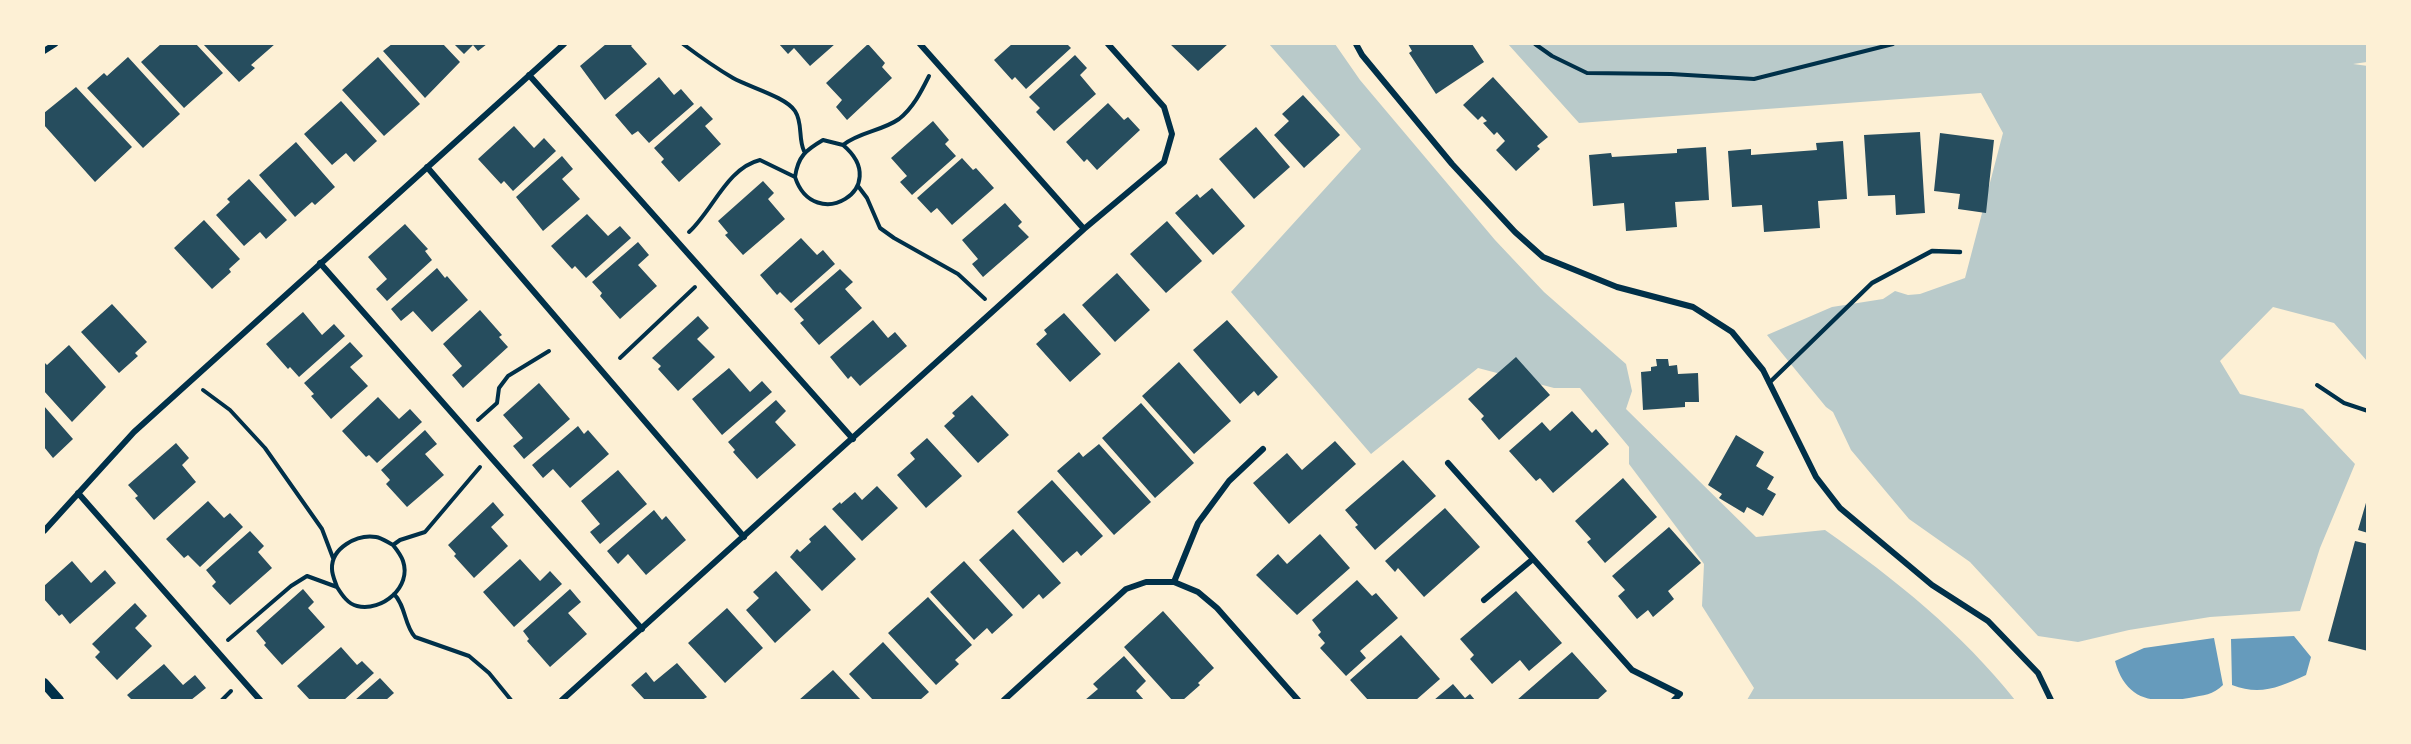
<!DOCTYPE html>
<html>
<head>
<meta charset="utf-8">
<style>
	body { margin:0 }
	#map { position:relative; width:2411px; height:744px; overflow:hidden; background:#fdf0d5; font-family:Figtree,sans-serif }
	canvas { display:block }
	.frame { position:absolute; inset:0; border:45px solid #fdf0d5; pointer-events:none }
</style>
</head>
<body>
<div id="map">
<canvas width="2411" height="744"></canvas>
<div class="frame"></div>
</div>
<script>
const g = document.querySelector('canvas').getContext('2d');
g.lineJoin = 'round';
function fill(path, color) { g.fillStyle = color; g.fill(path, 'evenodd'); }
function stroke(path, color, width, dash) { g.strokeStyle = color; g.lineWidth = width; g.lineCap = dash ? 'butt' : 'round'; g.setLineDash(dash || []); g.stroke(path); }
const green = new Path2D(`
	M1269,44H1335L1360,80L1495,240L1544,292L1626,364L1632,391L1626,409L1756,537L1825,530C1895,579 1962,633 2015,700H1747L1754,688L1702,606L1704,564L1629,464V447L1580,388H1554L1478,368L1371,454L1231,292L1361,149Z
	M1508,44H2367V62L2353,64L2368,66L2367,361L2334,323L2273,307L2220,361L2240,394L2303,409L2355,464L2320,548L2300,611L2210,617L2129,630L2078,642L2038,636L1970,562L1909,519L1851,450L1833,412L1826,407L1767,335L1832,307L1883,299L1895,291L1908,295L1920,294L1965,278L2003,133L1981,93L1579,123Z`);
const water = new Path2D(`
	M2294,636L2311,657L2306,675C2280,687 2260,696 2232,685L2231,639Z
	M2214,638L2223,685C2213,695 2204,695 2189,698C2153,704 2126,701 2115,661L2144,648Z`);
const building = new Path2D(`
	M161,44H196L223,73L184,108L141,62Z
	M203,44H275L251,65L255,68L239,82Z
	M392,44H443L460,62L425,98L383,51Z
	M454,44H487L478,51L473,45L464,54Z
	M606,44H633L631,46L647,64L605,100L580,66Z
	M779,44H835L810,66L794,48L788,54Z
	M868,44L885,63L882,67L892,78L847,120L836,107L842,100L826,83Z
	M1012,44H1067L1071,48L1026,89L1015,77L1012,80L994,60Z
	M1170,44H1228L1198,71Z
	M1408,44H1472L1484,62L1436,94L1409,53L1412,51Z
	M1075,55L1087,68L1080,75L1096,94L1054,131L1036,112L1040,108L1029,97Z
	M128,57L180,114L143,148L87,88L104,73L107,76Z
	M378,57L420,104L384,136L342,90Z
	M659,77L674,95L681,89L694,104L649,143L638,131L632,135L615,115Z
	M1493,77L1548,137L1537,146L1540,149L1516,171L1496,150L1505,141L1497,132L1494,135L1483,123L1487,121L1482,116L1478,120L1463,105Z
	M76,87L132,147L95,182L44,125V113Z
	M1303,95L1340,135L1304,168L1274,135L1289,121L1282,114Z
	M341,101L377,141L354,162L346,153L332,165L304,134Z
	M1108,103L1124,120L1128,117L1140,130L1097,170L1087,159L1084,162L1066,142Z
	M701,106L713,119L705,126L721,144L679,182L661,162L664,159L654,148Z
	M933,121L949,140L945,144L956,156L912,195L900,182L907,176L891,158Z
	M514,126L534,148L544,138L556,151L513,191L504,181L501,184L478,159Z
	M1256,127L1290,167L1254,199L1219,159Z
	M1920,132L1925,213L1896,215L1895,195L1868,196L1864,135Z
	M1940,133L1994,140L1986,213L1958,209L1960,194L1934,191Z
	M1843,141L1847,199L1818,201L1820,228L1764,232L1762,205L1732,207L1728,151L1751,149V155L1817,150L1816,143Z
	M296,142L335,187L315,205L312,202L295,217L259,175Z
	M1706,147L1709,200L1675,202L1677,227L1626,231L1624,203L1593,206L1589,155L1611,153L1612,157L1677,153V149Z
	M562,156L573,169L562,179L580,199L543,231L516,197Z
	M962,158L973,170L976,168L994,188L952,225L937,208L931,213L917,198Z
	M249,179L287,220L266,239L260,232L244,246L216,215L230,202L227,199Z
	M763,181L774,193L768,199L785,219L743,255L725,235L728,233L718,221Z
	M1212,188L1245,226L1213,255L1175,213L1197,194L1200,198Z
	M1005,203L1022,222L1018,226L1029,237L983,277L972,264L978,259L962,240Z
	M587,214L608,236L620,226L631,238L586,278L575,266L572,269L551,246Z
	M204,220L240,259L229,269L231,272L212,289L174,248Z
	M1167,221L1202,261L1166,293L1130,254Z
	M405,224L428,249L425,251L432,260L387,301L376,289L387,279L368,257Z
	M801,238L817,255L823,250L835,264L791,303L780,292L777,295L760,275Z
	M638,242L649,255L638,265L657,286L620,319L600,296L602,293L592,282Z
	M437,268L445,278L447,276L468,300L432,332L413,311L401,321L391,309Z
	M840,269L853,282L845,289L862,308L819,345L800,323L804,320L794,309Z
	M1117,273L1150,310L1115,342L1082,305Z
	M112,304L147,342L135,353L138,356L119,373L81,332Z
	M480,310L502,335L499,337L508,347L463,388L452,375L462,366L443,344Z
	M303,312L322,335L334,324L345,336L299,377L290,367L288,369L266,344Z
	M1064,313L1101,354L1070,382L1036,344L1047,334L1044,330Z
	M698,316L709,328L697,339L715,357L678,391L658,369L661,366L652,358Z
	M873,320L888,338L895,332L907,346L860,386L851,376L848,379L830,357Z
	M1227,320L1278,377L1258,396L1254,391L1240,404L1193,350Z
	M350,342L363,356L350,367L368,386L331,419L311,396L314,394L304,383Z
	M69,345L106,387L72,422L44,391V362L47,365Z
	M1516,357L1550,395L1499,440L1481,419L1484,416L1468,399Z
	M1656,359H1668L1669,366L1677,365L1678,374L1698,373L1699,402H1685V407L1643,410L1641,372L1651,371V367L1657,366Z
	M1179,362L1231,421L1194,454L1142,396Z
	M729,368L750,392L762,381L772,392L722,435L692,399Z
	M539,383L570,419L524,459L513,446L523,438L503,415Z
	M972,395L1009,435L978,463L944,426L955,416L952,413Z
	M378,397L399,419L410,409L422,422L377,463L369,455L366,457L342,431Z
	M776,400L786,411L775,422L796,445L757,479L733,452L735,450L728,442Z
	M1141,403L1194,463L1155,498L1102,438Z
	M44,406L73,439L53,458L44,447Z
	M1572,411L1592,433L1596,429L1609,444L1553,493L1540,478L1536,481L1509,451L1542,422L1550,431Z
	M578,426L584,434L588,430L609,454L570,488L553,469L543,478L532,465Z
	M425,430L437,444L425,454L444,475L407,507L386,484L390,480L381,470Z
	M1736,435L1764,452L1756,466L1774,477L1767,489L1776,494L1763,516L1747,507L1744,513L1719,498L1722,494L1708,485Z
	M927,438L962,476L926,508L897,475L915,459L910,453Z
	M1335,441L1356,464L1289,524L1253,483L1287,453L1302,470Z
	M176,443L189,458L182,465L196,482L154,520L135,498L138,496L128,485Z
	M1099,444L1151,502L1114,535L1057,471L1079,452L1083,457Z
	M1403,460L1436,496L1375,550L1355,527L1358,525L1345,510Z
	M618,470L647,504L600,544L590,532L600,524L581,501Z
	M1623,478L1657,517L1605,563L1587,542L1591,539L1575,521Z
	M1052,480L1103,536L1081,556L1077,551L1063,563L1017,512Z
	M877,486L898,508L862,541L832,509L840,502L841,504L855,492L862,500Z
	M2368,496V533L2358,530Z
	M208,501L224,518L230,513L243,527L200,567L188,555L184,558L166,539Z
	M493,502L504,515L491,527L508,546L474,578L454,556L456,554L448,545Z
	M1445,508L1480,547L1424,597L1398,568L1395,572L1385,561Z
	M654,510L662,520L666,516L686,540L646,575L628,554L618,564L607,551Z
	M825,525L856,559L822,591L790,557L797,549L800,552L811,542L809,539Z
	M1669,527L1701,563L1668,591L1674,599L1653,617L1648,610L1637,619L1618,596L1625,590L1612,576Z
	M1013,529L1061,583L1043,599L1039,594L1023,609L979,560Z
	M250,531L264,546L258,552L272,568L230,605L212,586L216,582L206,570Z
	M1320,534L1350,568L1297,615L1256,575L1278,554L1287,564Z
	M2355,541L2368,544V651L2328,641Z
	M520,559L540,581L550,571L562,584L514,627L483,592Z
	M72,561L91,583L105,570L116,583L70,624L62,614L59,616L44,599V586Z
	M964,561L1013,615L992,634L987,628L974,640L930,592Z
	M776,571L811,610L775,643L746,610L759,598L753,592Z
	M1357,580L1372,596L1376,593L1398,618L1360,651L1366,658L1346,676L1320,648L1325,643L1318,635L1321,632L1312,620Z
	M303,589L314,602L308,608L325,627L282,665L264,645L266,643L256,631Z
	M570,589L581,602L568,613L587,634L550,667L527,641L529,639L523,631Z
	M1516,591L1562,643L1529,671L1520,660L1492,684L1470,659L1474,655L1460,639Z
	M928,597L972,645L955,660L959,664L936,685L888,633Z
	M135,603L147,616L135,628L152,646L117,680L95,657L100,652L92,644Z
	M727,608L763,648L725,683L688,643Z
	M1163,611L1214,668L1198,683L1200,685L1183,700H1172L1124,647Z
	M1401,635L1440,679L1416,700H1368L1350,680Z
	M883,642L929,692L920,700H873L849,674Z
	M341,647L357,665L362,661L374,673L344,700H310L297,686Z
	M1572,652L1607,691L1597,700H1517Z
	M1124,656L1146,681L1136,691L1144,700H1085L1098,689L1093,684Z
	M677,663L707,697L702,700H645L631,685L646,672L654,682Z
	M164,664L183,685L195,675L206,688L191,700H132L127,695Z
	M833,670L861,700H799Z
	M380,678L394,693L386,700H355Z
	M1453,684L1465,698L1470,694L1475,700H1434Z`);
const path = new Path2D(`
	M683,44C699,56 716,68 733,78C749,87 786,97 795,111C803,123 798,138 804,151
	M1535,44L1552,56L1587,73L1671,74L1754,79L1893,44
	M795,177C814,235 894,188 843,145
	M858,186L867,198L880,228L894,238L958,274L985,299
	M689,232C713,210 727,168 760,160L795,177C798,156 806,150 823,140L843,145C859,132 882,131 899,119C913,108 921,92 929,76
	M620,358L695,287
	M2317,385L2344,403L2368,411
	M203,390L230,410L265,448L322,529L333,558
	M478,420L497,403L499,388L508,376L549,351
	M337,587C342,595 348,604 357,606C382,612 412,587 403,561C401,555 397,550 393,545
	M394,594C406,606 404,625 415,637L469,656L489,673L511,700
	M228,640L291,586L307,576L337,587C335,581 332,575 332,569C331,548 357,534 376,537C382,538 387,542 393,545L400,540L425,532L480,467
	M222,700L231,691`);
const service = new Path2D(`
	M1769,383L1872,283L1932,251L1960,252`);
const minor = new Path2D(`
	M920,44L1084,229
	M1356,44L1362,55L1452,164L1515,232L1543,257L1617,287L1693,307L1732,332L1763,370L1816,477L1840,508L1932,585L1988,621L2038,673L2051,700
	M44,51L55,44
	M529,75L853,439
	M427,167L744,537
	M320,263L642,629
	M1448,463L1632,670L1680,694L1674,700
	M78,493L260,700
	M44,531L134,432L564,44
	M1174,582L1198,523L1229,481L1263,449
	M1484,600L1533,559
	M562,700L1084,229L1164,162L1172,134L1164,107L1108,44
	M1004,700L1126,589L1146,582H1174L1198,592L1217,608L1298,700`);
const tertiary = new Path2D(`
	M44,683L59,700`);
fill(green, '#b9caca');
fill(water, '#669bbc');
fill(building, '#264d5e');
stroke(path, '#003049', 4);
stroke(service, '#003049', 4.5);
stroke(minor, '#003049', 6);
stroke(tertiary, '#003049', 10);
</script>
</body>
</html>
